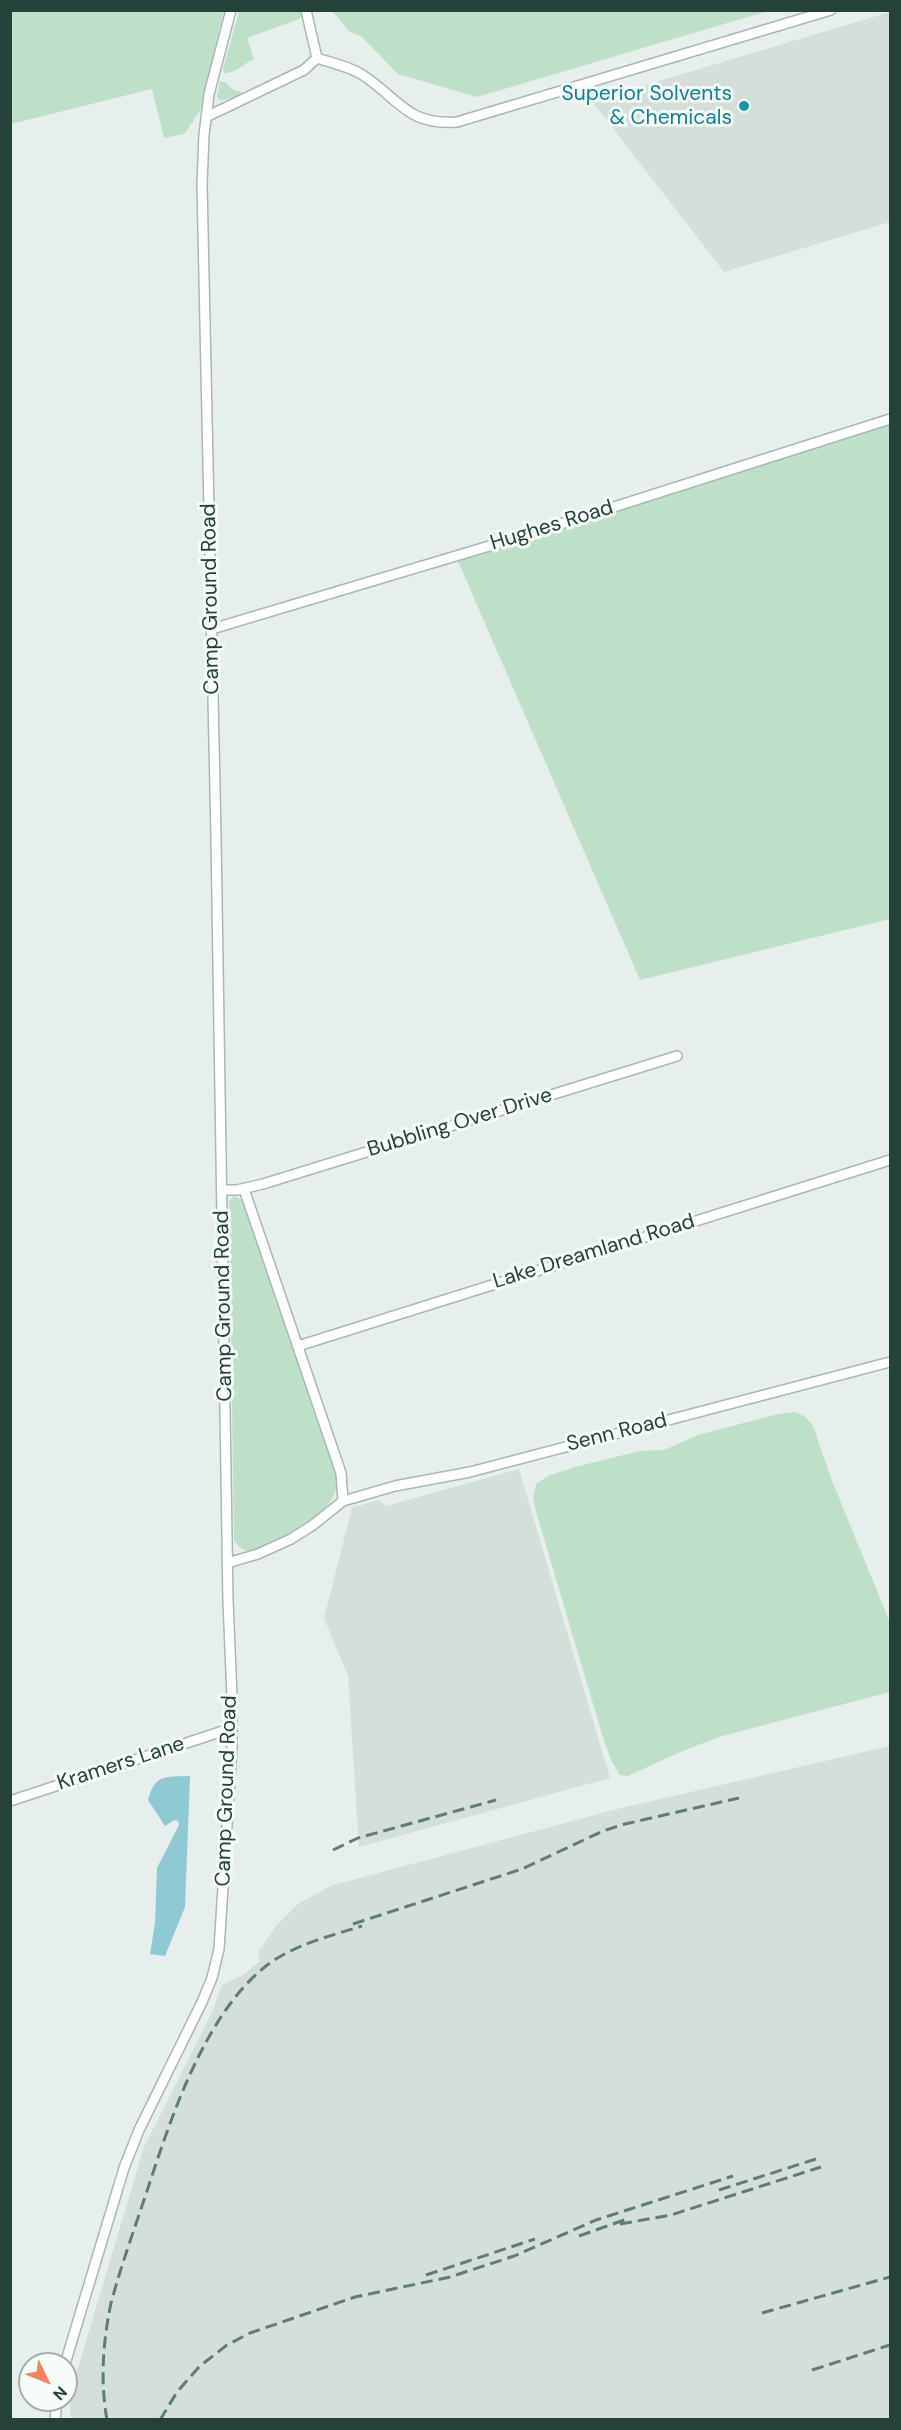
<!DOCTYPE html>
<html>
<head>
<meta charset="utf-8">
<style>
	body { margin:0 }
	#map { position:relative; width:901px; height:2430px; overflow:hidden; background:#e6efeb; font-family:"DM Sans",sans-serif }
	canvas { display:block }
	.frame { position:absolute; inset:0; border:12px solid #24423a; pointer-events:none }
	.north { position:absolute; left:18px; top:2352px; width:60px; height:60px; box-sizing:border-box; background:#f7fbf9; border:2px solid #a3b1ad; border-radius:50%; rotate:133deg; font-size:16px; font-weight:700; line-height:24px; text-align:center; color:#24423a }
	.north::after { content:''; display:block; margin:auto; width:21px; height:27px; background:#f4845f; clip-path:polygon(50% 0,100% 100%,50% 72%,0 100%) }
</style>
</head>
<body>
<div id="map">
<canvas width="901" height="2430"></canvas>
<div class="frame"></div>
<div class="north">N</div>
</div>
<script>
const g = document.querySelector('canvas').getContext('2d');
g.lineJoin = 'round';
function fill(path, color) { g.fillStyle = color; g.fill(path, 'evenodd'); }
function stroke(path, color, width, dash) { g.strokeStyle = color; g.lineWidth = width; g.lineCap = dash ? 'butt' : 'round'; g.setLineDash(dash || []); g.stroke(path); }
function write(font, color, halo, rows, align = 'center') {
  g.font = font + ' "DM Sans",sans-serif'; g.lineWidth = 6; g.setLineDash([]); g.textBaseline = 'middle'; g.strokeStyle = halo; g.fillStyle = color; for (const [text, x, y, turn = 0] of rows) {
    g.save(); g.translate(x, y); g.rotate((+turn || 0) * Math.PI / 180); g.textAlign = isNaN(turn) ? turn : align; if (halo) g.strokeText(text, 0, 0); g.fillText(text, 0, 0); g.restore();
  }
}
const built = new Path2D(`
	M890,12V222L724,272L592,101Z
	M519,1469L610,1778L359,1847L348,1676L324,1618L352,1508L378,1500L386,1506Z
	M890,1746V2419H71L69,2398L144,2147L212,2012L222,1985L243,1975L260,1961L258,1952L276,1926L298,1904L330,1886L617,1809Z`);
const green = new Path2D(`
	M10,11H224L200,111L184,134L164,138L152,89L11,124Z
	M239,11H303V15L299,19L247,38L254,59C244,63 236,74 224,73L223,69Z
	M332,11H768L477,97L398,74L361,36L350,32Z
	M220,81L227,83C231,90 235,91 241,91L242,95L220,101L217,97Z
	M890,422V919L640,980L457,559Z
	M234,1196L241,1199L248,1209L337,1474C337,1482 337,1490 333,1497C325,1515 268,1551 248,1551C241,1550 238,1545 234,1540L229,1201Z
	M795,1412L806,1417L813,1426L831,1478L890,1623V1692L722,1736L680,1752L628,1776L620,1775L612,1762L604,1741L537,1515L533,1500L536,1484L550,1475L579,1466L640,1451L664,1450L698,1435L778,1414Z`);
const water = new Path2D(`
	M190,1776L185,1907L165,1956L150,1954L155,1923L157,1868L179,1825L178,1821L174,1820L165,1826L148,1800C155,1773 167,1777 190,1776Z`);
const minor = new Path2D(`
	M317,58C332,63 348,66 361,74C398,97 406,126 457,122L831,10
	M206,117L304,70L317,58L306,10
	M212,629L526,535L890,419
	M244,1189L341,1473L343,1501
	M222,1190H237L263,1184L677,1056
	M298,1346L890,1160
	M227,1563L258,1554L291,1539L313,1525L343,1501L395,1486L470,1472L890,1362
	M10,1801L232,1728
	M65,2364L124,2168L139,2130L202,2002L212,1978L219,1949L232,1747V1697L228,1601L216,836L202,184L204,135L209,94L231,10
	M55,2420L57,2400`);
const rail = new Path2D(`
	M333,1850L358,1838L496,1800
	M353,1924L522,1869L603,1831L625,1824L739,1798
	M719,2190L816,2159
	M620,2224L671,2215L821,2167
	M579,2236L627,2219
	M426,2275L535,2239
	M762,2313L890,2277
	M812,2370L890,2345
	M107,2420C100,2380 103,2342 111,2303C121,2266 134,2230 146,2194C170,2121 203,2016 266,1966C293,1945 330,1936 362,1926
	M160,2420L177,2392L200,2366L227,2345L250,2333L355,2297L450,2277L514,2256L596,2220L733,2176`);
const markers = [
	[744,106,6,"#0f9aa8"]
];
const cultureNames = [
	["Superior Solvents",732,94],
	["& Chemicals",732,118]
];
const streetNames = [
	["Hughes Road",552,526,-17],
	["Camp Ground Road",211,599,-91],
	["Bubbling Over Drive",460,1123,-17],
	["Lake Dreamland Road",594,1252,-17],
	["Camp Ground Road",224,1306,-91],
	["Senn Road",617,1433,-14],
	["Kramers Lane",121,1764,-18],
	["Camp Ground Road",227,1791,-88]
];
fill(built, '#d4dfda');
fill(green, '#bfe0c8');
fill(water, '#8ec9d4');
stroke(minor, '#a8b8b2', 12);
stroke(minor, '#fff', 9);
stroke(rail, '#5f7d75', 3, [12, 6]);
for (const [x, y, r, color] of markers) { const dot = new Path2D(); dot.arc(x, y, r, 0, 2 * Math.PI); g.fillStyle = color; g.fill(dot); stroke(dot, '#f7fbf9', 2); }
write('21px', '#0d838f', '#f7fbf9', cultureNames, 'right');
write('21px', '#24423a', '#f7fbf9', streetNames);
</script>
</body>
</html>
